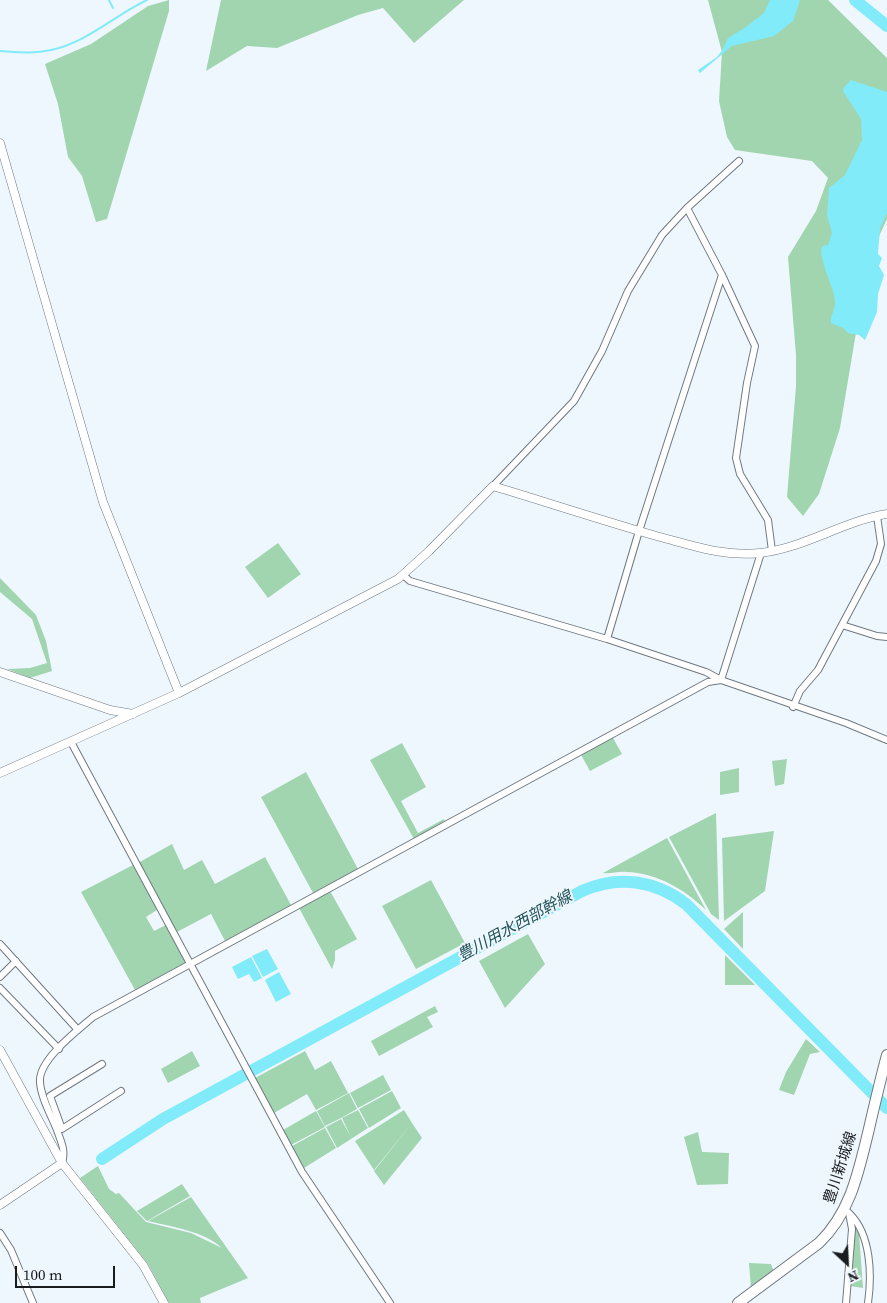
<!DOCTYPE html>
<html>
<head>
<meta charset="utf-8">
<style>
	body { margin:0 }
	#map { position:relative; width:887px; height:1303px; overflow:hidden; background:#eff7fe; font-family:"Source Serif 4",serif }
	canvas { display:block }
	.north { position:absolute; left:822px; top:1238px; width:50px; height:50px; -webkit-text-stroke:4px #eff7fe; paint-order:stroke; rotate:155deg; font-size:14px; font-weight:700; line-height:20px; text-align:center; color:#191c1f }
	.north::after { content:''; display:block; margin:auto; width:18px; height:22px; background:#191c1f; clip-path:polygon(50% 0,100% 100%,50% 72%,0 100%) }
	.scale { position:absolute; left:15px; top:1266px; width:100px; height:22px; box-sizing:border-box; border:2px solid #191c1f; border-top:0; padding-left:6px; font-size:15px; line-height:18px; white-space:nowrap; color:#191c1f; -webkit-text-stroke:4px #eff7fe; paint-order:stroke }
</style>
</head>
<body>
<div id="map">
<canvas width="887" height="1303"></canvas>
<div class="north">N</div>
<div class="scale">100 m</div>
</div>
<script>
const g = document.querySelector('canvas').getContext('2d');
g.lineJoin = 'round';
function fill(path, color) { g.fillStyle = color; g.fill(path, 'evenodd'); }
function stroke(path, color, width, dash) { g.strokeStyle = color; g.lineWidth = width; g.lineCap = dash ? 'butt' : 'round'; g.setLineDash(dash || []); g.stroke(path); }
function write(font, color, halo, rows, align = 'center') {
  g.font = font + ' "Source Serif 4","Noto Sans JP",serif'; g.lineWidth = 4; g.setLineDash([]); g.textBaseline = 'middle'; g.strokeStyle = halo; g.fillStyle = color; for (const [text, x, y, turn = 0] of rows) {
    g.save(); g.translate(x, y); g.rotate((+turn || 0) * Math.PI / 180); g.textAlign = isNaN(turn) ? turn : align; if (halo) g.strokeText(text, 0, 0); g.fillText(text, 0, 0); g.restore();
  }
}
const green = new Path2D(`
	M169,0V11L107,219L96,222L82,176L68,157L58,104L45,64L91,44L148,6Z
	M221,0H464L414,43L383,8L358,15L277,48L247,46L206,71Z
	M708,0H828L887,58V219L874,247L862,297L840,428L819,494L803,516L787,497L796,386V355L788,257L816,211L828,178L812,161L735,150L727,137L719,101L722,52Z
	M278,543L301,574L268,598L245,567Z
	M0,578L36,615L46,641L52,671L30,678L7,669L30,668L47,663L32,619L0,592Z
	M612,736L622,754L590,771L580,753Z
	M402,743L426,787L401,801L418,833L444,819L445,821L414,839L370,760Z
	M787,759L784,784L775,786L772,761Z
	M739,768V792L720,795V772Z
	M306,772L358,869L313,893L261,797Z
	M716,813L719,920L711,914L669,837Z
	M774,831L765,891L724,921L722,838Z
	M667,838L706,910C684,889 657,873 626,872C619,871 611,874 603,873Z
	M172,844L184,870L202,860L215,884L265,857L291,905L225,941L211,914L175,933L138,863Z
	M133,865L157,910L146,917L154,931L166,925L186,962L135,990L81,892Z
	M431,880L465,943L416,969L382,906Z
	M330,891L357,939L335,951V960L332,969L299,908Z
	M743,912V949L724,929Z
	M528,934L545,964L505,1008L479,961Z
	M725,955L755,985H725Z
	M435,1006L438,1012L427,1017L433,1027L379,1056L371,1041Z
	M806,1039L820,1052L810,1054L794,1095L779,1090L786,1072Z
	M192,1051L200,1066L168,1083L161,1069Z
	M305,1051L315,1070L331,1061L348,1093L316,1110L307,1094L274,1113L255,1078Z
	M383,1075L391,1090L358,1108L350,1093Z
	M392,1091L401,1108L369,1128L359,1109Z
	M349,1093L357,1109L341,1118L334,1105L341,1118L325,1126L317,1111Z
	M358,1110L368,1128L337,1148L326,1127L341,1119L351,1137L342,1118Z
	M404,1110L412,1123L374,1170L355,1141Z
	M316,1111L325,1127L291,1145L283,1130Z
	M412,1123L422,1138L384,1185L374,1171Z
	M325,1128L336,1148L304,1168L292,1146Z
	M698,1132L702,1152L729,1153L728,1184L697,1185L684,1137Z
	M98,1166L109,1189L116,1194L119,1193L146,1222L191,1233L222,1248C204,1231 172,1227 148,1221L191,1197L248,1278L200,1298L201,1303H169L148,1264L80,1178Z
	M182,1184L190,1196L147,1221L137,1211Z
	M855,1225L859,1234L863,1288L850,1286Z
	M749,1263L771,1264L774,1272L751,1289Z`);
const water = new Path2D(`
	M770,0H800L793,21L774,36L732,46L700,73L698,70L717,57L723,49L728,38L746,27L764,13Z
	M851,80L887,92V213L880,229L878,254L882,258L879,266L884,275L878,294L877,312L865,340L859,335L848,333L843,328L831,323C830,315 836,309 835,300C832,283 822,267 821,250L823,246L828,245L832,233L827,215L829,188L845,175L862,140L861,119L843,91L844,87Z
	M267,949L278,969L263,977L252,956Z
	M251,957L262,978L254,982L249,974L238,979L232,967Z
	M279,972L291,994L276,1002L265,980Z`);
const stream = new Path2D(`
	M109,0L113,8
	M0,51C17,52 34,54 51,50C86,43 115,15 147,0`);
const river = new Path2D(`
	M855,0L887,26
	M102,1159L163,1119L582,891C618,875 655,880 686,904L887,1108`);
const minor = new Path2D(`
	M687,208L722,275L755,346L747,383L736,458L740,474L768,520L772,551
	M493,486L574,401L602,351L628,291L662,235L687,208L739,161
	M403,575L410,581L607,639L706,672L721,680L846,723L887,740
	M842,625L877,636L887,637
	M607,639L639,531L722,275
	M721,680L761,553
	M793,707L800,691L818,670L876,561L881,544L877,516
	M71,742L302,1172L390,1303
	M0,944L78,1030
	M0,977L16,961
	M0,988L59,1049
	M102,1064L50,1096L62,1129L121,1091
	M62,1163C66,1150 61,1142 57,1130C51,1115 41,1098 40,1082C38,1060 78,1030 93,1017L708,682L721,680
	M845,1210L849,1213L852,1229L846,1303
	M850,1214C871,1235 872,1275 868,1303
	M0,1233L11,1250L33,1303`);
const tertiary = new Path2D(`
	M0,143L103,502L179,693
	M0,672L110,710L133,714
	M0,773L179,693L398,579L429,551L493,486C549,503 604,521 660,537C694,546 725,557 760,553C805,548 843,521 887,514
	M0,1050L62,1163L143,1265L164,1303
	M0,1205L62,1163`);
const primary = new Path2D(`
	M738,1303L819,1243C850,1213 858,1174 868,1133C874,1107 880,1081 887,1055`);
const streetNames = [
	["豊川新城線",841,1168,-72]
];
const waterNames = [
	["豊川用水西部幹線",515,927,-29]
];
fill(green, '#a0d5af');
fill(water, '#81ebfa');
stroke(stream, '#81ebfa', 2);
stroke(river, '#81ebfa', 12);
stroke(minor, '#6f7880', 8);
stroke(tertiary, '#6f7880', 9);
stroke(primary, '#6f7880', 12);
stroke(minor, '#fff', 6);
stroke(tertiary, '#fff', 8);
stroke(primary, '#fff', 10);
write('15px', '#191c1f', '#eff7fe', streetNames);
write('italic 16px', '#24545a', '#eff7fe', waterNames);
</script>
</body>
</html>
